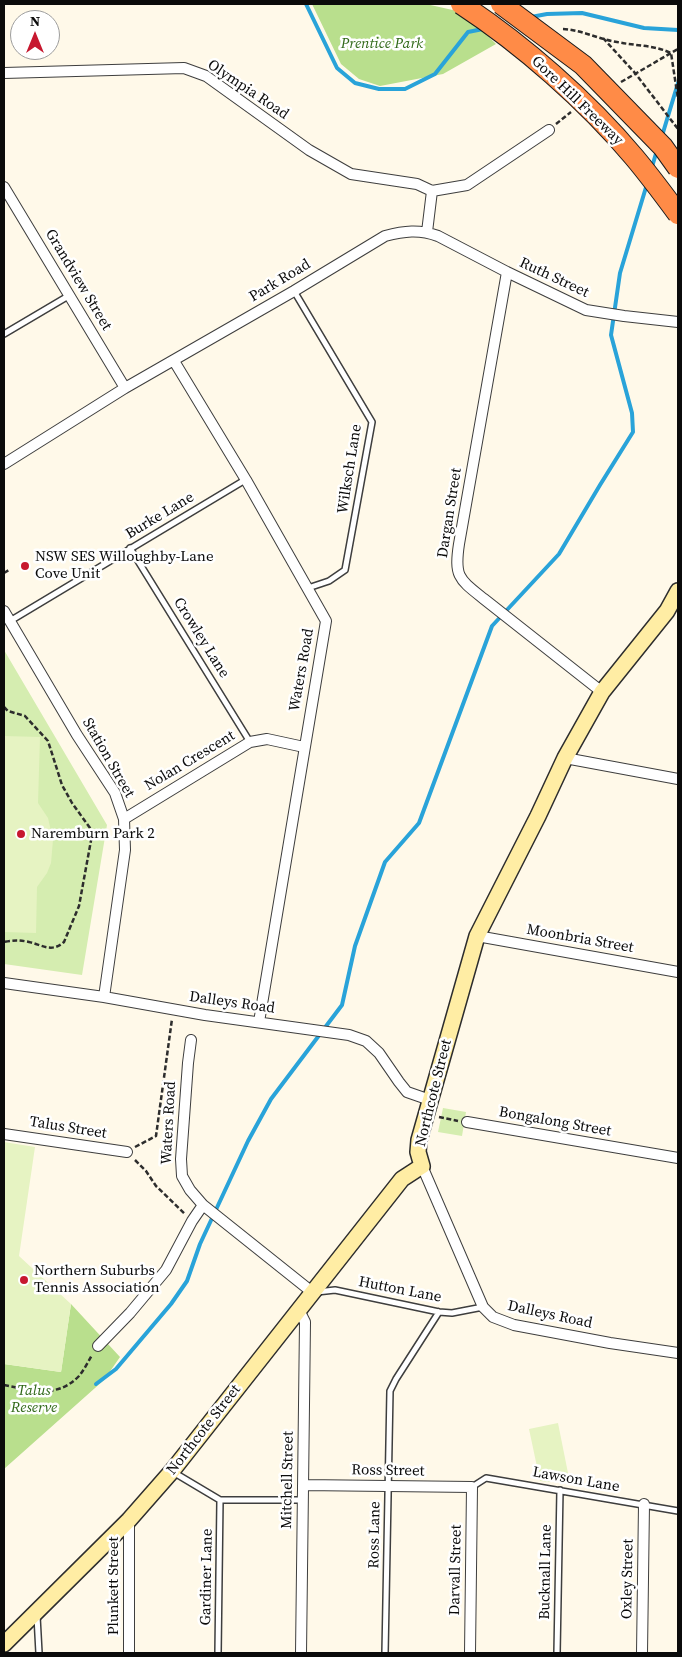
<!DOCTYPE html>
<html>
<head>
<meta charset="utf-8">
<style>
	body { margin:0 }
	#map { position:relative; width:682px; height:1657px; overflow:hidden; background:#fff9e9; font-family:"Source Serif 4",serif }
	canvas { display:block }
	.frame { position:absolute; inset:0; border:5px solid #0b0b0b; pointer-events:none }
	.north { position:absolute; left:10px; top:10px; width:50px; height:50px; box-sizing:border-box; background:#fff; border:1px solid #9d9d9d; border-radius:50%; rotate:0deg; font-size:14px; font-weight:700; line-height:20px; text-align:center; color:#0b0b0b }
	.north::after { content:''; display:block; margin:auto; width:18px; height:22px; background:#c7182f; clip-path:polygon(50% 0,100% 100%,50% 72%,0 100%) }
</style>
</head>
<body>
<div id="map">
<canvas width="682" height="1657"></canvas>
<div class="frame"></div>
<div class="north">N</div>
</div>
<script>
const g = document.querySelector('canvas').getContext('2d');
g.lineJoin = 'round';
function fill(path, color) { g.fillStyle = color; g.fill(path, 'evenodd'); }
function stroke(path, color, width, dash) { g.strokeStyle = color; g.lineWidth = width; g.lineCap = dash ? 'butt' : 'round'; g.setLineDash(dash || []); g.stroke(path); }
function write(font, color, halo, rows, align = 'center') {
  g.font = font + ' "Source Serif 4",serif'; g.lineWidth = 5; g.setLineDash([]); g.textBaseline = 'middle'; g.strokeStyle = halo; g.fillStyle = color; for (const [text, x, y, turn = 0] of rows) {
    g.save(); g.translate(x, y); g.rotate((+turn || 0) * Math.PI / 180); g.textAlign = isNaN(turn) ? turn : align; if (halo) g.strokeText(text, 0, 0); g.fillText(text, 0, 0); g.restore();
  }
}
const green = new Path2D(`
	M4,650L107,825L82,975L4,964Z
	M443,1108L466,1112L462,1136L438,1132Z`);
const forest = new Path2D(`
	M312,4H426L457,11L472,20L496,44L443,74L380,86L359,79L341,64Z
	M71,1304L120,1357L104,1380L4,1469V1364L61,1372Z`);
const pitch = new Path2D(`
	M4,736L40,737L38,803L48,818L53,840L51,863L47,873L37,887L36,933L4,932Z
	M4,1142L35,1147L19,1256L71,1304L61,1372L4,1364Z
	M558,1423L569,1478L548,1482L540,1481L529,1429Z`);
const stream = new Path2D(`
	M306,4L337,68L355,83L379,89H405L435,74L468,32L483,29
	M531,17L547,14L582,13L644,28L678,30
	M662,136L678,83
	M652,167L657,150
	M96,1384L116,1369L171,1304L187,1281L200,1244L248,1141L271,1099L342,1005L355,946L385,862L419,823L492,626L559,554L600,485L633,432L632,413L611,335L620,273L647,184`);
const path = new Path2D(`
	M563,29C582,30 598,39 617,42C636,46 654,45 671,53L678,99
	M603,38L635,73L678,129
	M621,82L678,49
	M556,124L571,112
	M4,573L9,570
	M4,707L8,711L25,716L48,741L62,785L72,803L90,828L92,835L79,906L64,942C52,953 42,945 29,942C20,940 13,940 4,942
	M439,1117L458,1121
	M135,1147L156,1136L172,1019
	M135,1160L146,1171L156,1186L185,1214
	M4,1385C31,1390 57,1399 79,1376C84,1370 88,1362 92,1355`);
const lane = new Path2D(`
	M294,291L372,422L345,570L329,581L308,588
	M4,334L70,295
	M130,548L250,742
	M10,621L245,480
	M317,1292L335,1290L439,1312L452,1313L483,1307
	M173,1472L220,1500H303
	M472,1487L486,1478L678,1511
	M37,1616L39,1653
	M218,1653L220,1500
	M385,1653L390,1391L396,1379L439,1312
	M557,1653L560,1490`);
const street = new Path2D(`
	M4,73L184,68L206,76L309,150L351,174L417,184L432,191
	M4,187L125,388
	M432,191L467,185L549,130
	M427,232L432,191
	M507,272L459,544C454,577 459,579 484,599L602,692
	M174,361L246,480L326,621L259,1022
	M4,464L125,388L294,291L385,236C404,231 419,229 438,236L507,272L586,310L624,316L678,322
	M4,611L77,735L115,793L124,819L125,850L104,997
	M565,758L678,779
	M124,819L250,742L267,739L304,747
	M477,936L678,972
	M4,983L104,997L205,1015L349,1035L366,1041L379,1053L399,1082L407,1092L430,1100
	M467,1122L678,1158
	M4,1134L127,1152
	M422,1166L483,1307L493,1317L514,1325L610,1343L678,1353
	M203,1205L312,1292
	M299,1310L305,1322L301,1653
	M98,1346L130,1313L166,1270L192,1221L203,1205L190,1190L182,1176L181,1159L188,1063L191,1040
	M303,1485L472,1487L470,1653
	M129,1653V1520
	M642,1653L644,1504`);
const secondary = new Path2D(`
	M4,1644L129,1520L172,1471L402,1179L422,1166L418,1152L419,1140L477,936L538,816L565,758L602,692L667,611L678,591`);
const highwayBridge = new Path2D(`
	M461,4C522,44 587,101 634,157C650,176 664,195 678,214
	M501,4L583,65L663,147L678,168`);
const markers = [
	[25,566,5,"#c7182f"],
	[21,834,5,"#c7182f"],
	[24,1280,5,"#c7182f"]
];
const parkNames = [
	["Prentice Park",382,44],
	["Talus",34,1391],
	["Reserve",34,1408]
];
const streetNames = [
	["Olympia Road",248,90,34],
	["Gore Hill Freeway",577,101,44],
	["Ruth Street",554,278,25],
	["Grandview Street",78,280,59],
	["Park Road",280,281,-31],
	["Wilksch Lane",350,469,-81],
	["Dargan Street",450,513,-81],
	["Burke Lane",160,516,-31],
	["Crowley Lane",201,638,58],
	["Waters Road",302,670,-80],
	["Station Street",108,758,60],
	["Nolan Crescent",190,761,-31],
	["Moonbria Street",580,939,10],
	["Dalleys Road",232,1003,8],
	["Northcote Street",434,1093,-76],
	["Bongalong Street",555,1122,10],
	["Waters Road",169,1123,-87],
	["Talus Street",68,1128,9],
	["Hutton Lane",400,1290,11],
	["Dalleys Road",550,1315,12],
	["Northcote Street",204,1430,-52],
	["Ross Street",388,1471,1],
	["Mitchell Street",288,1480,-89],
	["Lawson Lane",576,1480,10],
	["Ross Lane",375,1535,-89],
	["Darvall Street",456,1570,-89],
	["Bucknall Lane",546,1572,-89],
	["Gardiner Lane",207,1577,-89],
	["Oxley Street",628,1579,-89],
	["Plunkett Street",114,1586,-90]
];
const poiNames = [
	["NSW SES Willoughby-Lane",35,557],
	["Cove Unit",35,574],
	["Naremburn Park 2",31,834],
	["Northern Suburbs",34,1271],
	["Tennis Association",34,1288]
];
fill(green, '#d5edb0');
fill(forest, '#b9df8d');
fill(pitch, '#e6f3c2');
stroke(stream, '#29a3d9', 4);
stroke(lane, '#3e3e3e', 8);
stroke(street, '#3e3e3e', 12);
stroke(secondary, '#2d2d2d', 18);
stroke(path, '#2d2d2d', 2.5, [5, 2.5]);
stroke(lane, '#fff', 5);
stroke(street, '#fff', 10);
stroke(secondary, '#ffeda4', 15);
stroke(highwayBridge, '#1c1c1c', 22, []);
stroke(highwayBridge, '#ff8b47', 20);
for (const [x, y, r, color] of markers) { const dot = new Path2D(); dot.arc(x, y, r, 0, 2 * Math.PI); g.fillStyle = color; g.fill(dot); stroke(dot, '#fff', 2); }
write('italic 15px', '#2f6817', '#fff', parkNames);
write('15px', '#0b0b0b', '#fff', streetNames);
write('15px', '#0b0b0b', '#fff', poiNames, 'left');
</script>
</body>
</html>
